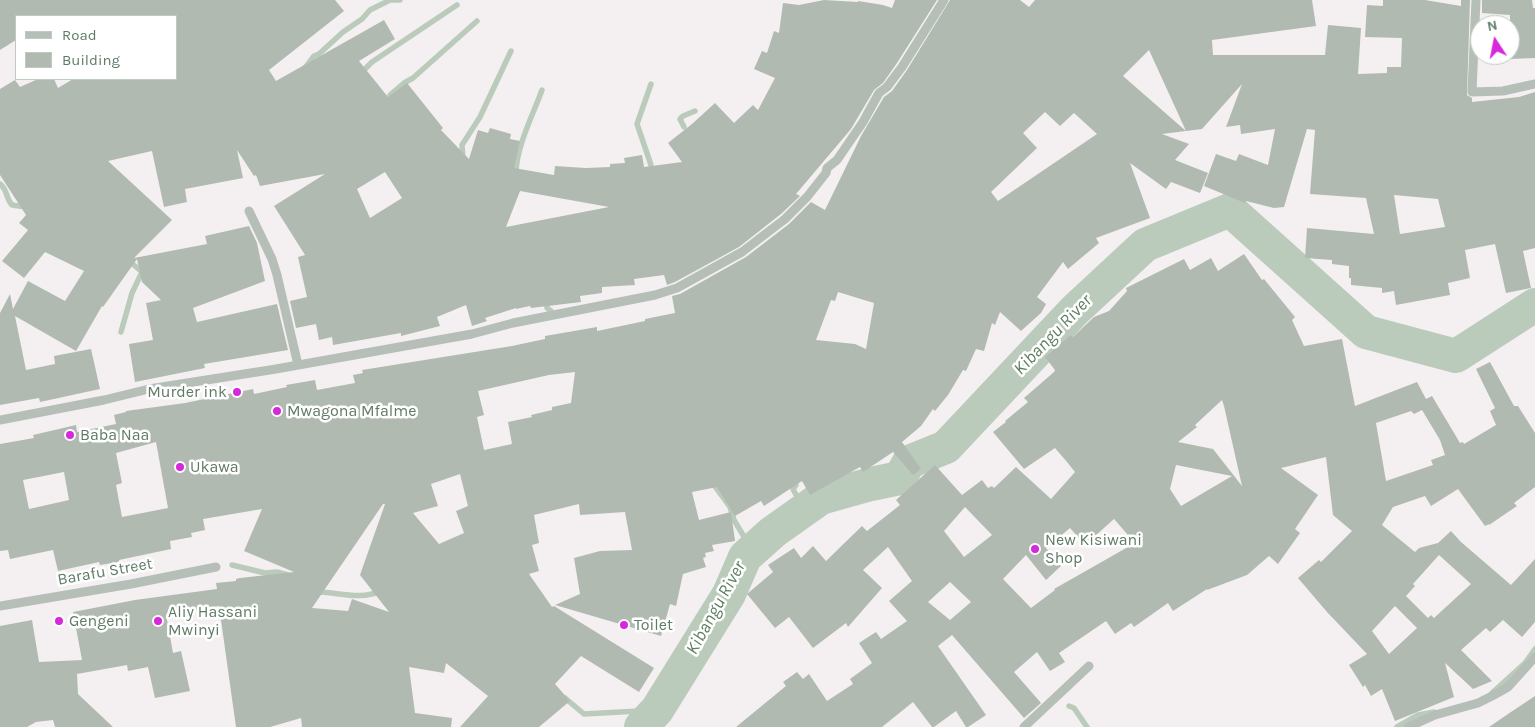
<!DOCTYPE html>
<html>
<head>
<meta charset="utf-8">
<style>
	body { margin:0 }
	#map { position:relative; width:1535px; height:727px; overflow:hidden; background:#f4f0f1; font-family:Karla,sans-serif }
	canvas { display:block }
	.legend { position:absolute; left:15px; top:15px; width:162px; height:65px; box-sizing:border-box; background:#fff; border:1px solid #bfcac1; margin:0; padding:6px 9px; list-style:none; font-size:15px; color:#607b65 }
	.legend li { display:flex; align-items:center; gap:10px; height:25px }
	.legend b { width:25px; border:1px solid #bfcac1 }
	.north { position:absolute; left:1470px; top:15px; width:50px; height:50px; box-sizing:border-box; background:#fff; border:1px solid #bfcac1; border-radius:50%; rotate:349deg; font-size:14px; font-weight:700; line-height:20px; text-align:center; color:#607b65 }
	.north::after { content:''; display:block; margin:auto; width:18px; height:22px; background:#d628dc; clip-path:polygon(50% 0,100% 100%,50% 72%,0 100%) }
</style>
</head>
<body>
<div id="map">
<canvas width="1535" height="727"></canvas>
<ul class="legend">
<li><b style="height:6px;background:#b6bfb7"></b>Road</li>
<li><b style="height:14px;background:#b0bab1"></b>Building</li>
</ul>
<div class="north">N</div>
</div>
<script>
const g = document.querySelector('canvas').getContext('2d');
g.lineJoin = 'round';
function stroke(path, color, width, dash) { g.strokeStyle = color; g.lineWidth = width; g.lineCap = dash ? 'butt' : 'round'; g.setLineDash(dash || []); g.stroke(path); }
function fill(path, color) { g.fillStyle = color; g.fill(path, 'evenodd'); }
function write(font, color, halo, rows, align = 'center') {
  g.font = font + ' Karla,sans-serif'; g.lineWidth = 5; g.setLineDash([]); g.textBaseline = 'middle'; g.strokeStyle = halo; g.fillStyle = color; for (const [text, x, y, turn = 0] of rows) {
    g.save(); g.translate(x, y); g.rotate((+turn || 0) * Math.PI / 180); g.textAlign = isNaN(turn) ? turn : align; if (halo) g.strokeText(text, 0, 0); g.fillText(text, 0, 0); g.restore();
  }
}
const stream = new Path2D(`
	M305,68L314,56L319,54L343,32L362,19L370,10L390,0H400
	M361,73L372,62L457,5
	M651,84L637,124L650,162L653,172
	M392,101L390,95L404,83L413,78L477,21
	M684,127L680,119L683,116L695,111
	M463,159L462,145L480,117L511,51
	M516,174C516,147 533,115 542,90
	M0,184C8,190 5,197 12,205L26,207
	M546,300L547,308L551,311
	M121,332L132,293L142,272L128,260
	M793,479L796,485L793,489L804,510
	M711,481L730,507L734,520L752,550
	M232,565L265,573L277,572L288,575
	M318,589L320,592C340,593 363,600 380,591
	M1492,693L1525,663L1535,649
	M565,698L584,714L657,710
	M1069,706L1074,708L1087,727
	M1397,727L1418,715L1434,712`);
const river = new Path2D(`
	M641,727L657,710L729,594L745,557L773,532L821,498L871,484L900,478L909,462L946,447L1075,310L1145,245L1230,210L1366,332L1456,356L1535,305`);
const building = new Path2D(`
	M0,0H335L344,11L269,70L276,81L384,20L395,39L359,61L388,97L407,83L443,128L441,130L469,159L478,130L488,133L490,128L511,134L510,139L520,141L514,168L554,175L555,166L586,168L610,167V164L625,163L624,158L642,155L644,167L682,162L668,143L692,124L715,103L734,123L753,105L758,110L775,78L754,69L762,51L767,53L774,31L779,33L783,3L799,5L824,0L858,2V1L883,5L892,8L895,0H937L897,63L883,83L874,90L851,129L796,194L800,196L781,214L739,247L675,282L667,285L664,275L634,279L635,285L602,287V293L580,296L581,302L531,308L530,306L516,309V308L485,318L487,321L472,326L466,305L437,317L440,326L401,336V333L333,345L332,337L319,340L316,324L296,328L290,301L307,297L298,257L305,255L274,206L325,174L260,186L256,175L254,176L237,150L243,178L185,189L187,202L164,207L152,151L108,161L172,220L134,258L207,244L205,236L249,226L257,243L265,281L193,308L197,322L277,304L288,350L204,364L205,368L135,382L129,344L153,340L146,303L161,300L142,282L137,259L103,307L102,306L76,351L15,316L26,370L55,364L54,356L91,349L100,389L40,402L39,398L0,405V313L10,294L13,309L28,281L65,301L84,271L45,252L24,278L2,261L28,230L19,223L26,215L0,175V89L15,80L20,87L38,79H54L58,88L73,79H176V16H16V40L0,50ZM385,172L402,198L370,218L357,189ZM520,191L609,207L506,227Z
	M950,0H1020L1029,7L1035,0H1312L1316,26L1212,40L1213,55H1325L1328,25L1361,28L1358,74L1387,73V67H1401L1402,38L1365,37L1367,5L1383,6V0H1425L1461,6V0H1470L1467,95L1472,98V102L1519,97L1535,92V248L1523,251L1531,288L1506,293L1495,244L1465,250L1470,278L1448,283L1450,295L1396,305L1394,291L1382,293V288L1351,285V278H1349V266L1332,264V260L1305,258L1307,228L1374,234L1366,198L1310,194L1315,130L1307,129L1284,207L1274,208L1246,201L1245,203L1204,186L1216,154L1236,161L1239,154L1268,165L1275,129L1241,134L1240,125L1226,127L1242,84L1202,129L1186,131L1149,50L1123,76L1186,131L1162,134L1189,144L1175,160L1208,173L1200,193L1171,182L1166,189L1130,163L1150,218L1096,238L1099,243L1068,269L1063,262L1037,297L1046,304L1041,313L1021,331L1000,312L995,325L992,323L984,351L976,349L966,371L963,370L948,395L935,411L933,409L921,426L902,442L921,469L913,475L893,452L863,472L860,467L810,495L802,481L764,506L761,501L735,516L717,487L692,492L699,520L731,512L735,541L712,545L714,551L705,553L706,557L703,558L706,567L683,574L676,606L670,604L661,636L555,605L580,594L574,558L600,551L632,550L625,512L580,515L579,504L534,515L539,543L532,545L539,571L529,574L552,607L554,606L654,668L639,692L581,656L555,684L570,701L539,727H460L488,696L446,663L444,673L409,667L415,713L452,718L451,727H302L301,718L270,727H236L219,606L166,614L173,653L181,651L190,691L155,698L148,667L128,671L127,665L77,674L78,694L113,727H55L53,720L36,722L27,727H0V626L32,620L39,662L82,660L73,612L135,600L217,589L216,583L236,581V579L240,578L294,572L244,551L262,509L203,519L205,530L191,533L192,537L170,541L171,549L119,560V562L100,565L99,562L58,571L53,550L10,559L8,550L0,551V444L34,438L33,435L76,425L77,432L116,424L114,415L126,412V411L185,403L253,389L254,394L287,387L286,385L315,380L317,390L355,383L353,375L363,373L362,370L512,346L545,339V336L597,327V331L645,321V319L675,313L672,296L680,294L746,257L789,224L811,202L825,210L861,136L884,97L892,91L907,70ZM1045,112L1060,126L1074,113L1097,134L998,201L991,192L1037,148L1023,133ZM1394,195L1438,199L1445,227L1400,234ZM838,292L874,303L866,349L855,344L816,340L831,300L835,301ZM575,372L571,403L552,407V410L531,415L532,417L508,422L512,444L484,450L477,417L484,415L478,391L549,375ZM156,442L168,508L122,517L116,485L122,483L116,453ZM64,472L69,500L29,509L23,480ZM460,474L468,506L456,511L464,533L439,544L413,513L438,506L431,484ZM383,504H385L360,575L389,612L352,599L348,611L312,608Z
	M1482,0H1532L1533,8H1535V58L1510,59V15L1482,13Z
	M1244,254L1262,280L1264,279L1295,317L1292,320L1304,346L1342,339L1355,406L1417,382L1426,399L1432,396L1460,443L1463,442L1464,444L1496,425L1490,411L1495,408L1476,369L1490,362L1514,406H1518L1535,433V487L1514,503L1517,506L1489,525V524L1485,526L1458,489L1431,506L1425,496L1393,507L1382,525L1415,552L1419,548L1438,543L1451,531L1461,542L1511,585L1535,559V622L1522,637L1503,620L1490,632L1486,628L1461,650L1492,681L1473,689L1445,663L1454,697L1395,721L1382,689L1371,696L1365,685L1363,687L1349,665L1367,654L1327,612L1298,578L1319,560L1321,562L1352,531L1333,515L1326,457L1281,468L1318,495L1295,529L1300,533L1278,564L1269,556L1247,575L1207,590V589L1173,611L1168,603L1134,627L1131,623L1115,634L1106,621L1059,653L1065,662L1050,671L1037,652L1014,672L1041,703L1024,718L952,635L938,646L986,715L968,727H966L956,711L934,727H932L913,702L882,727H736L786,686L783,682L797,672L803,679L809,674L827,701L853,684L850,679L872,663L859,643L876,632L881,639L907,621L889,601L912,581L888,547L863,570L882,588L848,627L846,623L813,648L789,617L775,628L747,594L773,572L768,565L794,548L801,558L813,546L826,561L862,526L867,531L900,505L896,500L935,465L962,495L982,480L988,488L992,486L994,488L1016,467L1051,499L1075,472L1067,462L1055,448L1024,469L993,432L1006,422L1005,421L1028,402L1024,398L1054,372L1055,370L1045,357L1071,335L1073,337L1094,317L1109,311L1127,291L1126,288L1184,259L1190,270L1211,258L1218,271ZM1222,400L1224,406L1242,486L1213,449L1178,442L1197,427L1195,425ZM1422,410L1440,440L1445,455L1431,460L1433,465L1386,481L1376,423L1411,411L1414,414ZM1176,465L1232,476L1181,506L1170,489ZM965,507L992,535L964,557L944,531ZM1114,519L1135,543L1054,589L1055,590L1031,608L1003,579L1026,555L1046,580L1061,566L1046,548L1070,528L1085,545ZM1439,555L1471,584L1434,618L1431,615L1428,618L1406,596L1415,586L1413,584ZM950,582L971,602L950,620L928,602ZM1395,606L1417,628L1389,654L1372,631Z
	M1535,696V727H1489L1511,712Z`);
const minor = new Path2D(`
	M1476,0L1472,92L1503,91L1535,84
	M249,211L272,259L277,275L298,365
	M0,420L104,400L149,389L276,369L472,334L513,323L655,295L677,288L742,252L785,219L807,197L826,173L827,168L837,160L863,122L879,93L887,87L902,67L944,0
	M0,606L131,584L216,567
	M1024,727L1089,666
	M1408,727L1435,715L1478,703L1492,696L1508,687L1535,657`);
const markers = [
	[237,392,5,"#d628dc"],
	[277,411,5,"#d628dc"],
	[70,435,5,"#d628dc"],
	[180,467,5,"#d628dc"],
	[1035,549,5,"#d628dc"],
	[59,621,5,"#d628dc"],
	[158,621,5,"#d628dc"],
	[624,625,5,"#d628dc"]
];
const poiNames = [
	["Murder ink",227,392,"right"],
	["Mwagona Mfalme",287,411],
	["Baba Naa",80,435],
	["Ukawa",190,467],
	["New Kisiwani",1045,540],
	["Shop",1045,558],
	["Aliy Hassani",168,612],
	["Mwinyi",168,630],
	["Gengeni",69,621],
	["Toilet",634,625]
];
const streetNames = [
	["Barafu Street",105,572,-10]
];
const waterNames = [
	["Kibangu River",1053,335,-46],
	["Kibangu River",716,608,-61]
];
stroke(stream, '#bbcbbb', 5.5);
stroke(river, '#bbcbbb', 34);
fill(building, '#b0bab1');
stroke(minor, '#b6bfb7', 9);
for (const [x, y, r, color] of markers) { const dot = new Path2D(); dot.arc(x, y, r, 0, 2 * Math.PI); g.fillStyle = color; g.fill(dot); stroke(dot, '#fff', 2); }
write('16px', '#607b65', '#fff', poiNames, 'left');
write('16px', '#607b65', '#fff', streetNames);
write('italic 18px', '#5f7e60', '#fff', waterNames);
</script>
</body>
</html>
